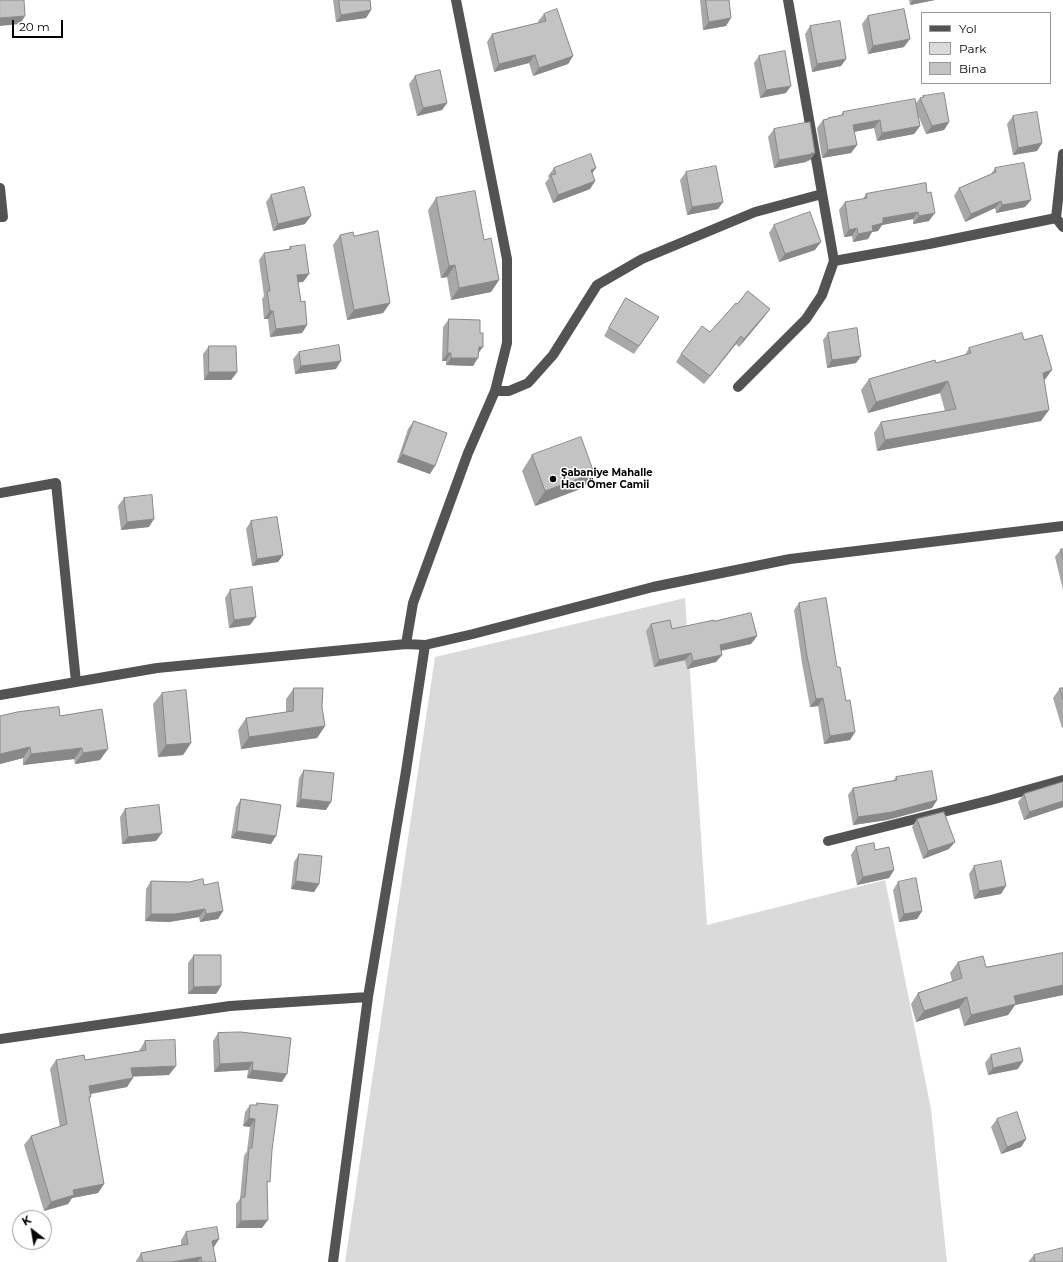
<!DOCTYPE html>
<html>
<head>
<meta charset="utf-8">
<style>
	body { margin:0 }
	#map { position:relative; width:1063px; height:1262px; overflow:hidden; background:#fff; font-family:Montserrat,sans-serif }
	canvas { display:block }
	.legend { position:absolute; left:921px; top:12px; width:130px; height:72px; box-sizing:border-box; background:#fff; border:1px solid #999; margin:0; padding:5px 7px; list-style:none; font-size:12px; color:#000 }
	.legend li { display:flex; align-items:center; gap:8px; height:20px }
	.legend b { width:20px; border:1px solid #999 }
	.north { position:absolute; left:12px; top:1210px; width:40px; height:40px; box-sizing:border-box; background:#fff; border:1px solid #999; border-radius:50%; rotate:329deg; font-size:11px; font-weight:700; line-height:16px; text-align:center; color:#000 }
	.north::after { content:''; display:block; margin:auto; width:14px; height:18px; background:#000; clip-path:polygon(50% 0,100% 100%,50% 72%,0 100%) }
	.scale { position:absolute; left:12px; top:20px; width:51px; height:18px; box-sizing:border-box; border:2px solid #000; border-top:0; padding-left:5px; font-size:12px; line-height:14px; white-space:nowrap; color:#000; -webkit-text-stroke:3px #fff; paint-order:stroke }
</style>
</head>
<body>
<div id="map">
<canvas width="1063" height="1262"></canvas>
<ul class="legend">
<li><b style="height:5px;background:#535353"></b>Yol</li>
<li><b style="height:11px;background:#dadada"></b>Park</li>
<li><b style="height:11px;background:#c3c3c3"></b>Bina</li>
</ul>
<div class="north">K</div>
<div class="scale">20 m</div>
</div>
<script>
const g = document.querySelector('canvas').getContext('2d');
g.lineJoin = 'round';
function fill(path, color) { g.fillStyle = color; g.fill(path, 'evenodd'); }
function stroke(path, color, width, dash) { g.strokeStyle = color; g.lineWidth = width; g.lineCap = dash ? 'butt' : 'round'; g.setLineDash(dash || []); g.stroke(path); }
function write(font, color, halo, rows, align = 'center') {
  g.font = font + ' Montserrat,sans-serif'; g.lineWidth = 3; g.setLineDash([]); g.textBaseline = 'middle'; g.strokeStyle = halo; g.fillStyle = color; for (const [text, x, y, turn = 0] of rows) {
    g.save(); g.translate(x, y); g.rotate((+turn || 0) * Math.PI / 180); g.textAlign = isNaN(turn) ? turn : align; if (halo) g.strokeText(text, 0, 0); g.fillText(text, 0, 0); g.restore();
  }
}
const green = new Path2D(`
	M685,598L707,925L885,880L931,1109L947,1262H345L435,657Z`);
const minor = new Path2D(`
	M1063,154L1056,218L1063,227
	M0,188L3,217H0
	M834,261L929,244L1056,218
	M738,387L806,319L822,295L834,261L788,0
	M495,391H509L528,383L553,355L597,285L642,259L755,212L822,194
	M0,493L56,483L76,682
	M406,644L413,603L468,453L495,391L507,343V259L456,0
	M0,695L157,668L406,644L425,645L473,634L653,587L790,559L1063,526
	M828,841L991,800L1063,780
	M0,1039L230,1006L368,997
	M333,1262L368,997L406,771L425,645`);
const wall = new Path2D(`
	M333,0H370L371,10L366,18L336,22Z
	M700,0H729L726,26L703,30Z
	M909,0H935L910,5Z
	M544,14L573,56L568,64L533,76L529,63L494,72L487,42L492,34L539,23L538,21Z
	M868,16L904,47L868,54L862,24Z
	M810,26L846,59L841,66L812,72L805,34Z
	M759,56L786,93L760,98L754,63Z
	M415,76L447,103L442,110L417,116L409,84Z
	M923,96L949,122L944,130L926,134L918,115L920,126L914,134L877,141L874,128L854,132L857,145L851,153L822,158L817,128L823,120H827L828,118L841,115L843,112L916,103L920,98H922Z
	M1013,116L1042,143L1037,151L1013,155L1007,124Z
	M774,129L815,153L810,160L807,161L806,162L774,168L768,137Z
	M554,168H596L592,173L595,181L590,189L553,203L545,183L549,178L548,176Z
	M995,168L1031,200L1025,207L996,213L995,208L965,222L954,196L959,188L991,174Z
	M686,172L723,202L718,209L687,215L680,180Z
	M926,183L929,221L913,224V219L882,225L878,231L872,232L868,239L853,242L852,236L844,237L839,210L845,202L863,199L866,194Z
	M271,195L305,224L273,231L266,202Z
	M436,198L484,240L499,280L491,292L451,300L447,277L441,278L428,210Z
	M774,225L815,250L779,262L769,233Z
	M340,235L390,303L383,313L347,320L333,245Z
	M290,247L309,274L303,282H298L301,302L307,325L302,333L270,337L268,319H264L262,299L264,296L259,260L264,253L289,249Z
	M626,298L659,317L634,354L604,336L621,306Z
	M737,304L770,309L764,317L739,347L736,344L704,384L676,362L681,354L710,332Z
	M449,319L479,353L473,366L446,365V361H442L443,327Z
	M828,333L861,356L856,363L827,368L823,340Z
	M1024,340L1044,381L1041,421L877,451L874,433L881,422L945,411L940,393L868,413L861,390L869,379L936,363L965,355L969,348Z
	M209,346L237,372L231,380H204L203,354Z
	M299,352L336,369L295,374L293,359Z
	M414,421L430,474L397,462L408,429Z
	M532,455L583,488L535,506L522,471Z
	M124,498L149,527L121,530L118,506Z
	M251,521L283,555L278,562L252,566L246,529Z
	M1061,549H1063V590L1055,557Z
	M230,590L250,625L229,628L225,598Z
	M799,603L837,667L846,701L855,732L850,740L824,744L818,706L810,707L802,663L794,610Z
	M714,621L757,636L751,644L721,651L722,655L716,662L687,669L685,660L654,667L646,631L651,624L672,629Z
	M294,688L322,707L325,726L317,738L241,749L238,730L246,718L286,712V699Z
	M1060,688H1063V727L1062,728L1053,698Z
	M162,693L191,743L183,755L158,757L153,704Z
	M60,716L100,760L75,764L74,759L23,765V758L0,764Z
	M304,770L326,810L296,807L299,778Z
	M896,777L937,800L932,808L887,820L853,825L848,795L853,788L893,781Z
	M1063,782V807L1024,820L1018,802L1024,794Z
	M241,799L271,844L231,838L236,807Z
	M125,809L156,841L122,844L120,817Z
	M917,819L949,849L923,859L912,827Z
	M856,847L875,850L894,870L889,878L857,885L851,855Z
	M299,854L319,884L314,892L291,889L294,862Z
	M974,866L1001,894L974,899L969,874Z
	M151,881L204,885L223,911L218,919L200,922L199,917L169,922L145,921L146,889Z
	M898,882L922,911L917,919L899,922L893,890Z
	M1063,953V995L1015,1005L1008,1015L964,1026L959,1008L916,1022L911,1004L918,993L952,981L950,973L958,962L986,967Z
	M194,955L221,986L216,994H188V963Z
	M218,1033L282,1082L247,1078L248,1070L214,1072L213,1041Z
	M145,1041L169,1075L133,1076L127,1087L91,1094L89,1099L104,1184L98,1193L72,1198L68,1204L44,1211L24,1145L31,1136L60,1127L50,1069L56,1060H85L139,1051Z
	M991,1055L1018,1069L988,1075L985,1063Z
	M257,1103L267,1185L262,1228H236V1204L240,1199L244,1156L247,1151L250,1127L243,1126L245,1112L250,1105H256Z
	M997,1119L1026,1139L1021,1147L1001,1154L991,1127Z
	M186,1232L219,1239L213,1247L216,1262H136V1261L141,1253L181,1245V1240Z
	M1034,1255L1063,1262H1028Z`);
const shadedWall = new Path2D(`
	M913,0H935L910,5Z
	M371,10L366,18L336,22L341,15Z
	M25,16L20,24L0,26V18Z
	M731,18L726,26L703,30L709,22Z
	M910,39L904,47L868,54L873,46Z
	M535,55L529,63L494,72L499,64Z
	M573,56L568,64L533,76L539,68Z
	M846,59L841,66L812,72L817,64Z
	M791,86L786,93L760,98L766,90Z
	M447,103L442,110L417,116L423,108Z
	M880,120L874,128L848,133L853,125Z
	M949,122L944,130L926,134L932,126Z
	M920,126L914,134L877,141L882,133Z
	M1042,143L1037,151L1013,155L1018,148Z
	M857,145L851,153L822,158L828,150Z
	M811,153H815L810,160L807,161L806,162L774,168L779,160Z
	M596,168L590,176L591,170Z
	M595,181L590,189L553,203L558,195Z
	M1031,200L1025,207L996,213L1002,205Z
	M1001,201L995,208L965,222L971,214Z
	M723,202L718,209L687,215L692,207Z
	M918,212L913,219L882,225L878,231L872,232L868,239L853,242L858,234L872,226L883,218Z
	M935,213L929,221L913,224L919,216Z
	M311,216L305,224L273,231L278,224Z
	M857,228L852,236L844,237L849,230Z
	M821,242L815,250L779,262L785,254Z
	M455,265L447,277L441,278L449,266Z
	M309,274L303,282L292,283L297,275Z
	M499,280L491,292L451,300L459,288Z
	M390,303L383,313L347,320L354,310Z
	M770,309L764,317L739,347L744,339Z
	M270,311H273L268,319H264Z
	M307,325L302,333L270,337L276,329Z
	M741,336L736,344L704,384L710,376Z
	M479,347H483L477,355Z
	M448,353H451L446,361H442Z
	M861,356L856,363L827,368L832,360Z
	M451,358H478L473,366L446,365Z
	M341,361L336,369L295,374L301,366Z
	M1052,370L1044,381L1043,373Z
	M209,372H237L231,380H204Z
	M948,381L940,393L868,413L876,402Z
	M1049,410L1041,421L877,451L885,440Z
	M402,454L435,466L430,474L397,462Z
	M594,473L583,488L535,506L545,491Z
	M154,519L149,527L121,530L127,522Z
	M283,555L278,562L252,566L257,559Z
	M256,617L250,625L229,628L234,620Z
	M757,636L751,644L714,652L720,645Z
	M691,653L685,660L654,667L659,660Z
	M722,655L716,662L687,669L693,661Z
	M823,698L818,706L810,707L816,699Z
	M325,726L317,738L241,749L249,737Z
	M855,732L850,740L824,744L830,736Z
	M191,743L183,755L158,757L166,745Z
	M30,747L23,758L0,764V754Z
	M82,748L74,759L23,765L31,754Z
	M108,749L100,760L75,764L83,753Z
	M301,799L331,802L326,810L296,807Z
	M937,800L932,808L887,820L853,825L858,817Z
	M1063,801V807L1024,820L1029,812Z
	M237,831L276,836L271,844L231,838Z
	M162,833L156,841L122,844L128,837Z
	M955,842L949,849L923,859L928,851Z
	M894,870L889,878L857,885L863,877Z
	M296,881L319,884L314,892L291,889Z
	M1006,886L1001,894L974,899L979,891Z
	M205,909L199,917L169,922L145,921L151,914Z
	M223,911L218,919L200,922L206,914Z
	M922,911L917,919L899,922L904,914Z
	M1063,985V995L1015,1005L1008,1015L964,1026L971,1015L1014,996Z
	M221,986L216,994H188L194,987Z
	M967,997L959,1008L916,1022L924,1011Z
	M1023,1061L1018,1069L988,1075L993,1068Z
	M253,1062L248,1070L214,1072L220,1064Z
	M176,1066L169,1075L125,1077L131,1068Z
	M252,1070L287,1074L282,1082L247,1078Z
	M133,1078L127,1087L83,1095L89,1086Z
	M249,1118L255,1119L250,1127L243,1126Z
	M1026,1139L1021,1147L1001,1154L1007,1147Z
	M104,1184L98,1193L72,1198L68,1204L44,1211L51,1202L73,1190Z
	M268,1220L262,1228H236L241,1221Z
	M219,1239L214,1247L207,1248L212,1241Z
	M201,1257L198,1262H172Z`);
const building = new Path2D(`
	M0,0H24L25,16L0,18Z
	M339,0H370L371,10L341,15Z
	M706,0H729L731,18L709,22Z
	M557,9L573,56L539,68L535,55L499,64L492,34L546,21L544,14Z
	M904,9L910,39L873,46L868,16Z
	M840,21L846,59L817,64L810,26Z
	M785,51L791,86L766,90L759,56Z
	M440,70L447,103L423,108L415,76Z
	M944,93L949,122L932,126L920,98L924,97L923,96Z
	M915,99L920,126L882,133L880,120L853,125L857,145L828,150L823,120L828,119V118L843,115V112Z
	M1037,112L1042,143L1018,148L1013,116Z
	M810,122L815,153H811L812,154L779,160L774,129Z
	M591,154L596,168L591,170L595,181L558,195L551,175L556,174L554,168Z
	M1024,163L1031,200L1002,205L1001,201L971,214L959,188L996,172L995,168Z
	M716,166L723,202L692,207L686,172Z
	M926,183L927,193L931,192L935,213L919,216L918,212L883,218V223L872,226L873,231L858,234L857,228L849,230L845,202L867,198L866,194Z
	M304,187L311,216L278,224L271,195Z
	M475,191L484,240L491,238L499,280L459,288L455,265L449,266L436,198Z
	M810,212L821,242L785,254L774,225Z
	M378,231L390,303L354,310L340,235L353,232L354,236Z
	M305,245L309,274L297,275L301,302L305,301L307,325L276,329L273,311H270L267,291H270L264,253L291,249L290,247Z
	M748,291L770,309L744,339L741,336L710,376L681,354L702,326L710,332L736,303L737,304Z
	M626,298L659,317L639,346L609,328Z
	M449,319L480,320V333H483V347H479L478,358H451V353H448Z
	M857,328L861,356L832,360L828,333Z
	M1022,333L1024,340L1042,335L1052,370L1043,373L1049,410L885,440L881,422L956,409L948,381L876,402L869,379L935,360L936,363L971,353L969,348Z
	M339,345L341,361L301,366L299,352Z
	M209,346H236L237,372H209Z
	M414,421L447,433L435,466L402,454Z
	M581,437L594,473L545,491L532,455Z
	M152,495L154,519L127,522L124,498Z
	M277,517L283,555L257,559L251,521Z
	M1061,549H1063V559Z
	M252,587L256,617L234,620L230,590Z
	M826,598L837,667H840L846,701L850,700L855,732L830,736L823,698L816,699L807,656L799,603Z
	M751,613L757,636L720,645L722,655L693,661L691,653L659,660L651,624L670,620L672,629L714,620V621Z
	M294,688H323L322,707L325,726L249,737L246,718L293,711Z
	M1060,688H1063V699Z
	M186,690L191,743L166,745L162,693Z
	M59,707L60,716L102,709L108,749L83,753L82,748L31,754L30,747L0,754V716L17,712Z
	M304,770L334,773L331,802L301,799Z
	M932,771L937,800L892,812L858,817L853,788L897,780L896,777Z
	M1063,782V801L1029,812L1024,794Z
	M241,799L281,805L276,836L237,831Z
	M159,805L162,833L128,837L125,809Z
	M944,812L955,842L928,851L917,819Z
	M874,843L875,850L889,847L894,870L863,877L856,847Z
	M299,854L322,856L319,884L296,881Z
	M1001,861L1006,886L979,891L974,866Z
	M916,878L922,911L904,914L898,882Z
	M203,879L204,885L218,882L223,911L206,914L205,909L175,914H151V881L189,882Z
	M1063,953V985L1014,996L1016,1004L971,1015L967,997L924,1011L918,993L962,978L958,962L983,956L986,967Z
	M194,955H221V986L194,987Z
	M241,1032L291,1038L287,1074L252,1070L253,1062L220,1064L218,1033Z
	M175,1040L176,1066L131,1068L133,1078L89,1086L91,1097H89L104,1184L73,1190L74,1195L51,1202L31,1136L67,1124L56,1060L84,1055L85,1060L146,1050L145,1041Z
	M1020,1048L1023,1061L993,1068L991,1055Z
	M257,1103L278,1105L272,1150L270,1182L267,1181L268,1220L241,1221V1197H245L249,1148H252L255,1119L249,1118L250,1105H257Z
	M1017,1112L1026,1139L1007,1147L997,1119Z
	M217,1227L219,1239L212,1241L216,1262H202L201,1257L172,1262H143L141,1253L188,1244L186,1232Z
	M1063,1248V1262H1035L1034,1255Z`);
const markers = [
	[553,479,4,"#000"]
];
const poiNames = [
	["Şabaniye Mahalle",561,473],
	["Hacı Ömer Camii",561,485]
];
fill(green, '#dadada');
stroke(minor, '#535353', 10);
fill(wall, '#a8a8a8');
fill(shadedWall, '#888');
fill(building, '#c3c3c3');
stroke(building, '#888', 1);
for (const [x, y, r, color] of markers) { const dot = new Path2D(); dot.arc(x, y, r, 0, 2 * Math.PI); g.fillStyle = color; g.fill(dot); stroke(dot, '#fff', 1.5); }
write('bold 10px', '#000', '#fff', poiNames, 'left');
</script>
</body>
</html>
